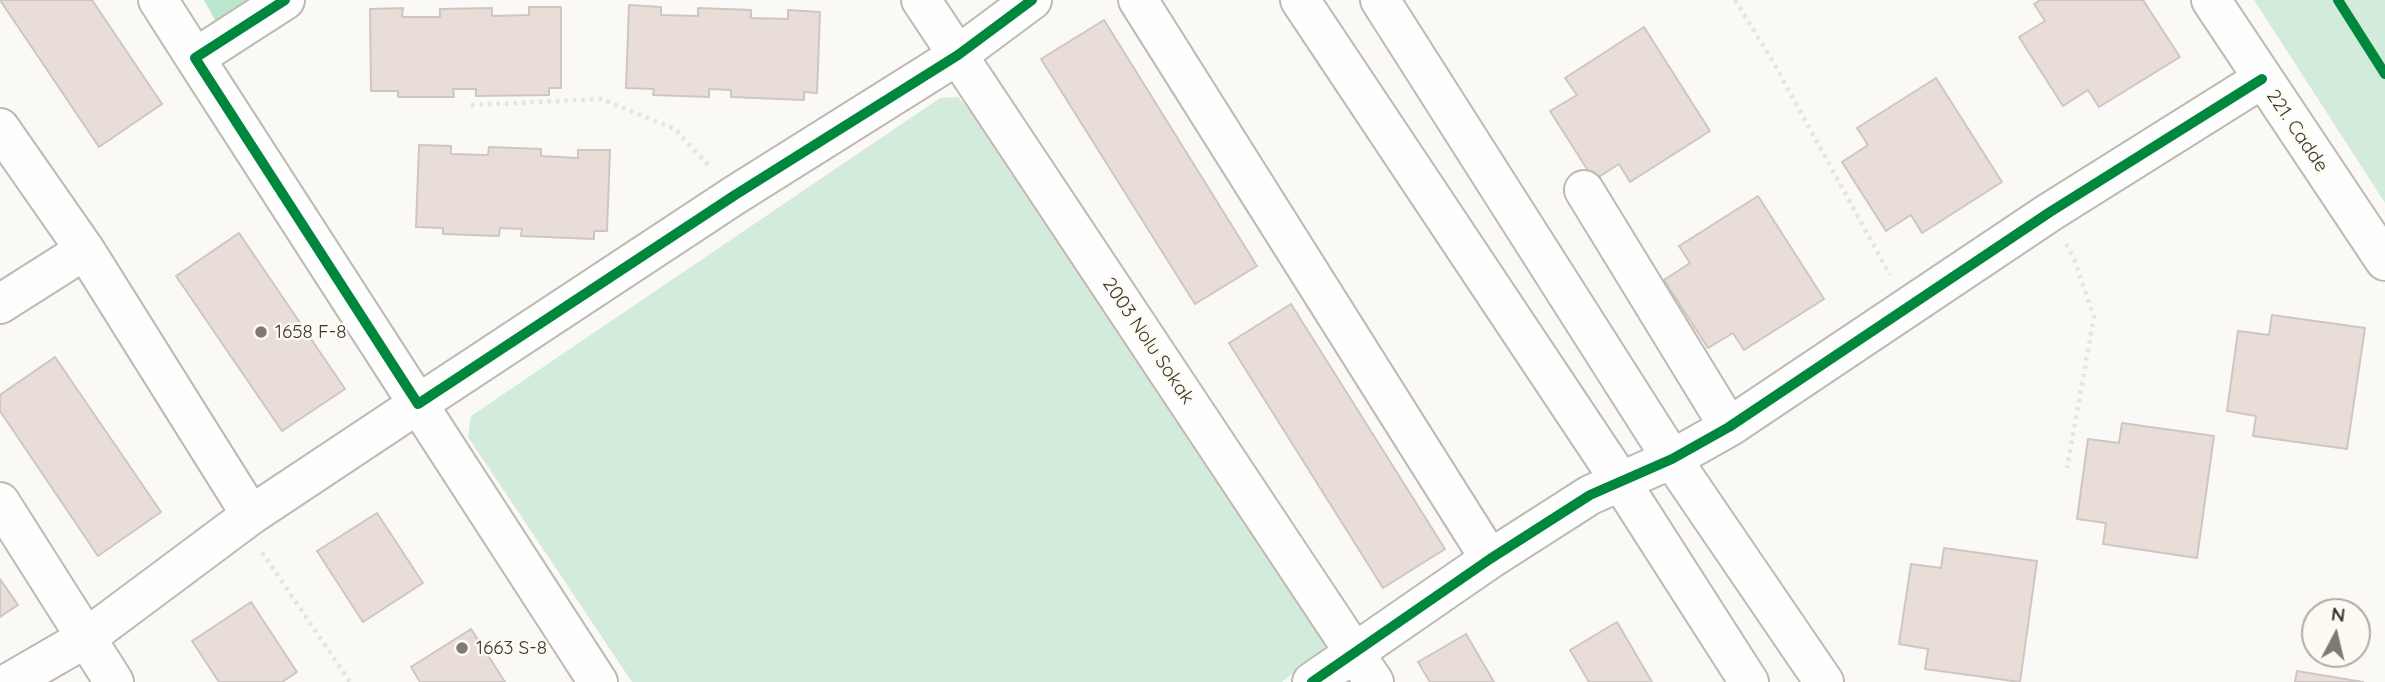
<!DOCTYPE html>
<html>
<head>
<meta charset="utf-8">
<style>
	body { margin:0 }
	#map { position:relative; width:2385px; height:682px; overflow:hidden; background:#fbf9f5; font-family:Quicksand,sans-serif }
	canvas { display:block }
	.north { position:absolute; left:2301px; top:598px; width:70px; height:70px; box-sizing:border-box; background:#fdfaf3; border:2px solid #afaba1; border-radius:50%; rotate:7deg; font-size:19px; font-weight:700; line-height:28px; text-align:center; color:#3a3527 }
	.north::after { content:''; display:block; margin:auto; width:24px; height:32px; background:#7e7a6f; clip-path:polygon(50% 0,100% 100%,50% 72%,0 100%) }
</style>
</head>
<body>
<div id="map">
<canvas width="2385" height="682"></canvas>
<div class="north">N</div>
</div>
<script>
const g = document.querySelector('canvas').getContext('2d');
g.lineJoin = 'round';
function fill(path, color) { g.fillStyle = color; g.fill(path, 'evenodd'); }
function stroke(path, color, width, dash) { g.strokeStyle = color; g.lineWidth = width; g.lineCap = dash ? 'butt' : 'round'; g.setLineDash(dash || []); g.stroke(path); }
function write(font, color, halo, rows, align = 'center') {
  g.font = font + ' Quicksand,sans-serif'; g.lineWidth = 5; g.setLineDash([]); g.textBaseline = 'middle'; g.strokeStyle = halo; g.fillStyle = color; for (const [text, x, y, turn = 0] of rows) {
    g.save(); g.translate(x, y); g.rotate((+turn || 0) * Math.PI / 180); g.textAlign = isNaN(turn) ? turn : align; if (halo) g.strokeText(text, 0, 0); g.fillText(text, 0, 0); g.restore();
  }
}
const green = new Path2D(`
	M2254,0H2385V203Z
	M958,97L970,110L1329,645L1282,682H632L468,437L471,416L940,98Z`);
const forest = new Path2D(`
	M204,0H258L219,27Z`);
const building = new Path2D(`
	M0,0H92L162,104L99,147Z
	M2040,0H2143L2180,57L2099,107L2088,90L2063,106L2019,37L2045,21L2034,4Z
	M629,5L661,7V15L698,16V8L751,10V18L788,19V10L820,12L817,93L804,92V100L731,97V90L709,89V97L653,95L654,89L626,88Z
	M529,7H561V88H549V95L476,96V89H453L454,97H398V91H371L370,9L403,8L402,17H440V9L492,8V16L529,15Z
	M1104,20L1257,266L1195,304L1041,59Z
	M1644,27L1710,131L1630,182L1619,164L1594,180L1550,111L1577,95L1565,78Z
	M1936,78L2002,182L1922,233L1911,215L1886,231L1842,162L1868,145L1857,128Z
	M419,145L451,146V154L488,155L489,147L541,149V156L578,158V150H610L607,231H594V239L521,236L522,229L500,228L499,236L443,234V228L416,227Z
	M1758,196L1824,299L1744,350L1733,333L1708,348L1664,280L1690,263L1679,246Z
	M239,233L345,389L282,431L176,276Z
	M1291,304L1445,549L1383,588L1229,343Z
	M2272,315L2365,328L2347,449L2253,436L2256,416L2227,411L2238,331L2269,335Z
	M55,357L161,512L98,556L0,411V395Z
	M2122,423L2214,436L2197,558L2103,544L2106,523L2077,519L2088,439L2119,443Z
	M377,513L423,583L363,622L317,551Z
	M1944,548L2037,561L2020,682L1925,669L1928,649L1899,644L1911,564L1941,568Z
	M0,579L18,605L0,617Z
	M251,602L297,672L282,682H219L192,641Z
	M1617,622L1652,682H1589L1570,650Z
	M471,629L505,682H420L411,667Z
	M1466,634L1494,682H1430L1418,662Z
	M2297,671L2363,682H2295Z`);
const path = new Path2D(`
	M1735,0L1772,60L1890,275
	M471,105L601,99L675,129L710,167
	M2066,244L2075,261L2094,317L2067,468
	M262,552L350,682`);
const minor = new Path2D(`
	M158,0L195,58
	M285,0L195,58L418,404L735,195L958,55L1032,0
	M921,0L1374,682
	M1138,0L1490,559
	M1300,0L1621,482L1749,682
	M1380,0L1672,459L1824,682
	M2211,0L2385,261
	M0,128L85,250L251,515
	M1584,190L1729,427
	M0,304L85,250
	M0,502L114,682
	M10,682L86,638L251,515L418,404L598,682
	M1312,682L1490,559L1590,495L1672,459L1729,427L2050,212L2262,79`);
const cycleway = new Path2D(`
	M285,0L195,58L418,404L735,195L958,55L1032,0
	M2338,0L2385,74
	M1312,682L1490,559L1590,495L1672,459L1729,427L2050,212L2262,79`);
const markers = [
	[261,332,7,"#7e7a6f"],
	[462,648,7,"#7e7a6f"]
];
const streetNames = [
	["221. Cadde",2297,131,56],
	["2003 Nolu Sokak",1148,341,56]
];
const poiNames = [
	["1658 F-8",275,332],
	["1663 S-8",476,648]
];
fill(green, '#d3ebdb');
fill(forest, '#bde6ce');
fill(building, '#e9ddd7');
stroke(building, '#cec6c2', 2);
stroke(minor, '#bebab2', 42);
stroke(path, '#e4e4e2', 4.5, [3.5, 5]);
stroke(minor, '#fefefe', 38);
stroke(cycleway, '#00873e', 10);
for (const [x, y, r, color] of markers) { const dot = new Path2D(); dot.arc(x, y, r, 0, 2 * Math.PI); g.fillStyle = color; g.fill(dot); stroke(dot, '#fdfaf3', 2.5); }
write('19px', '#3a3527', '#fdfaf3', streetNames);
write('19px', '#3a3527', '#fdfaf3', poiNames, 'left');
</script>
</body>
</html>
